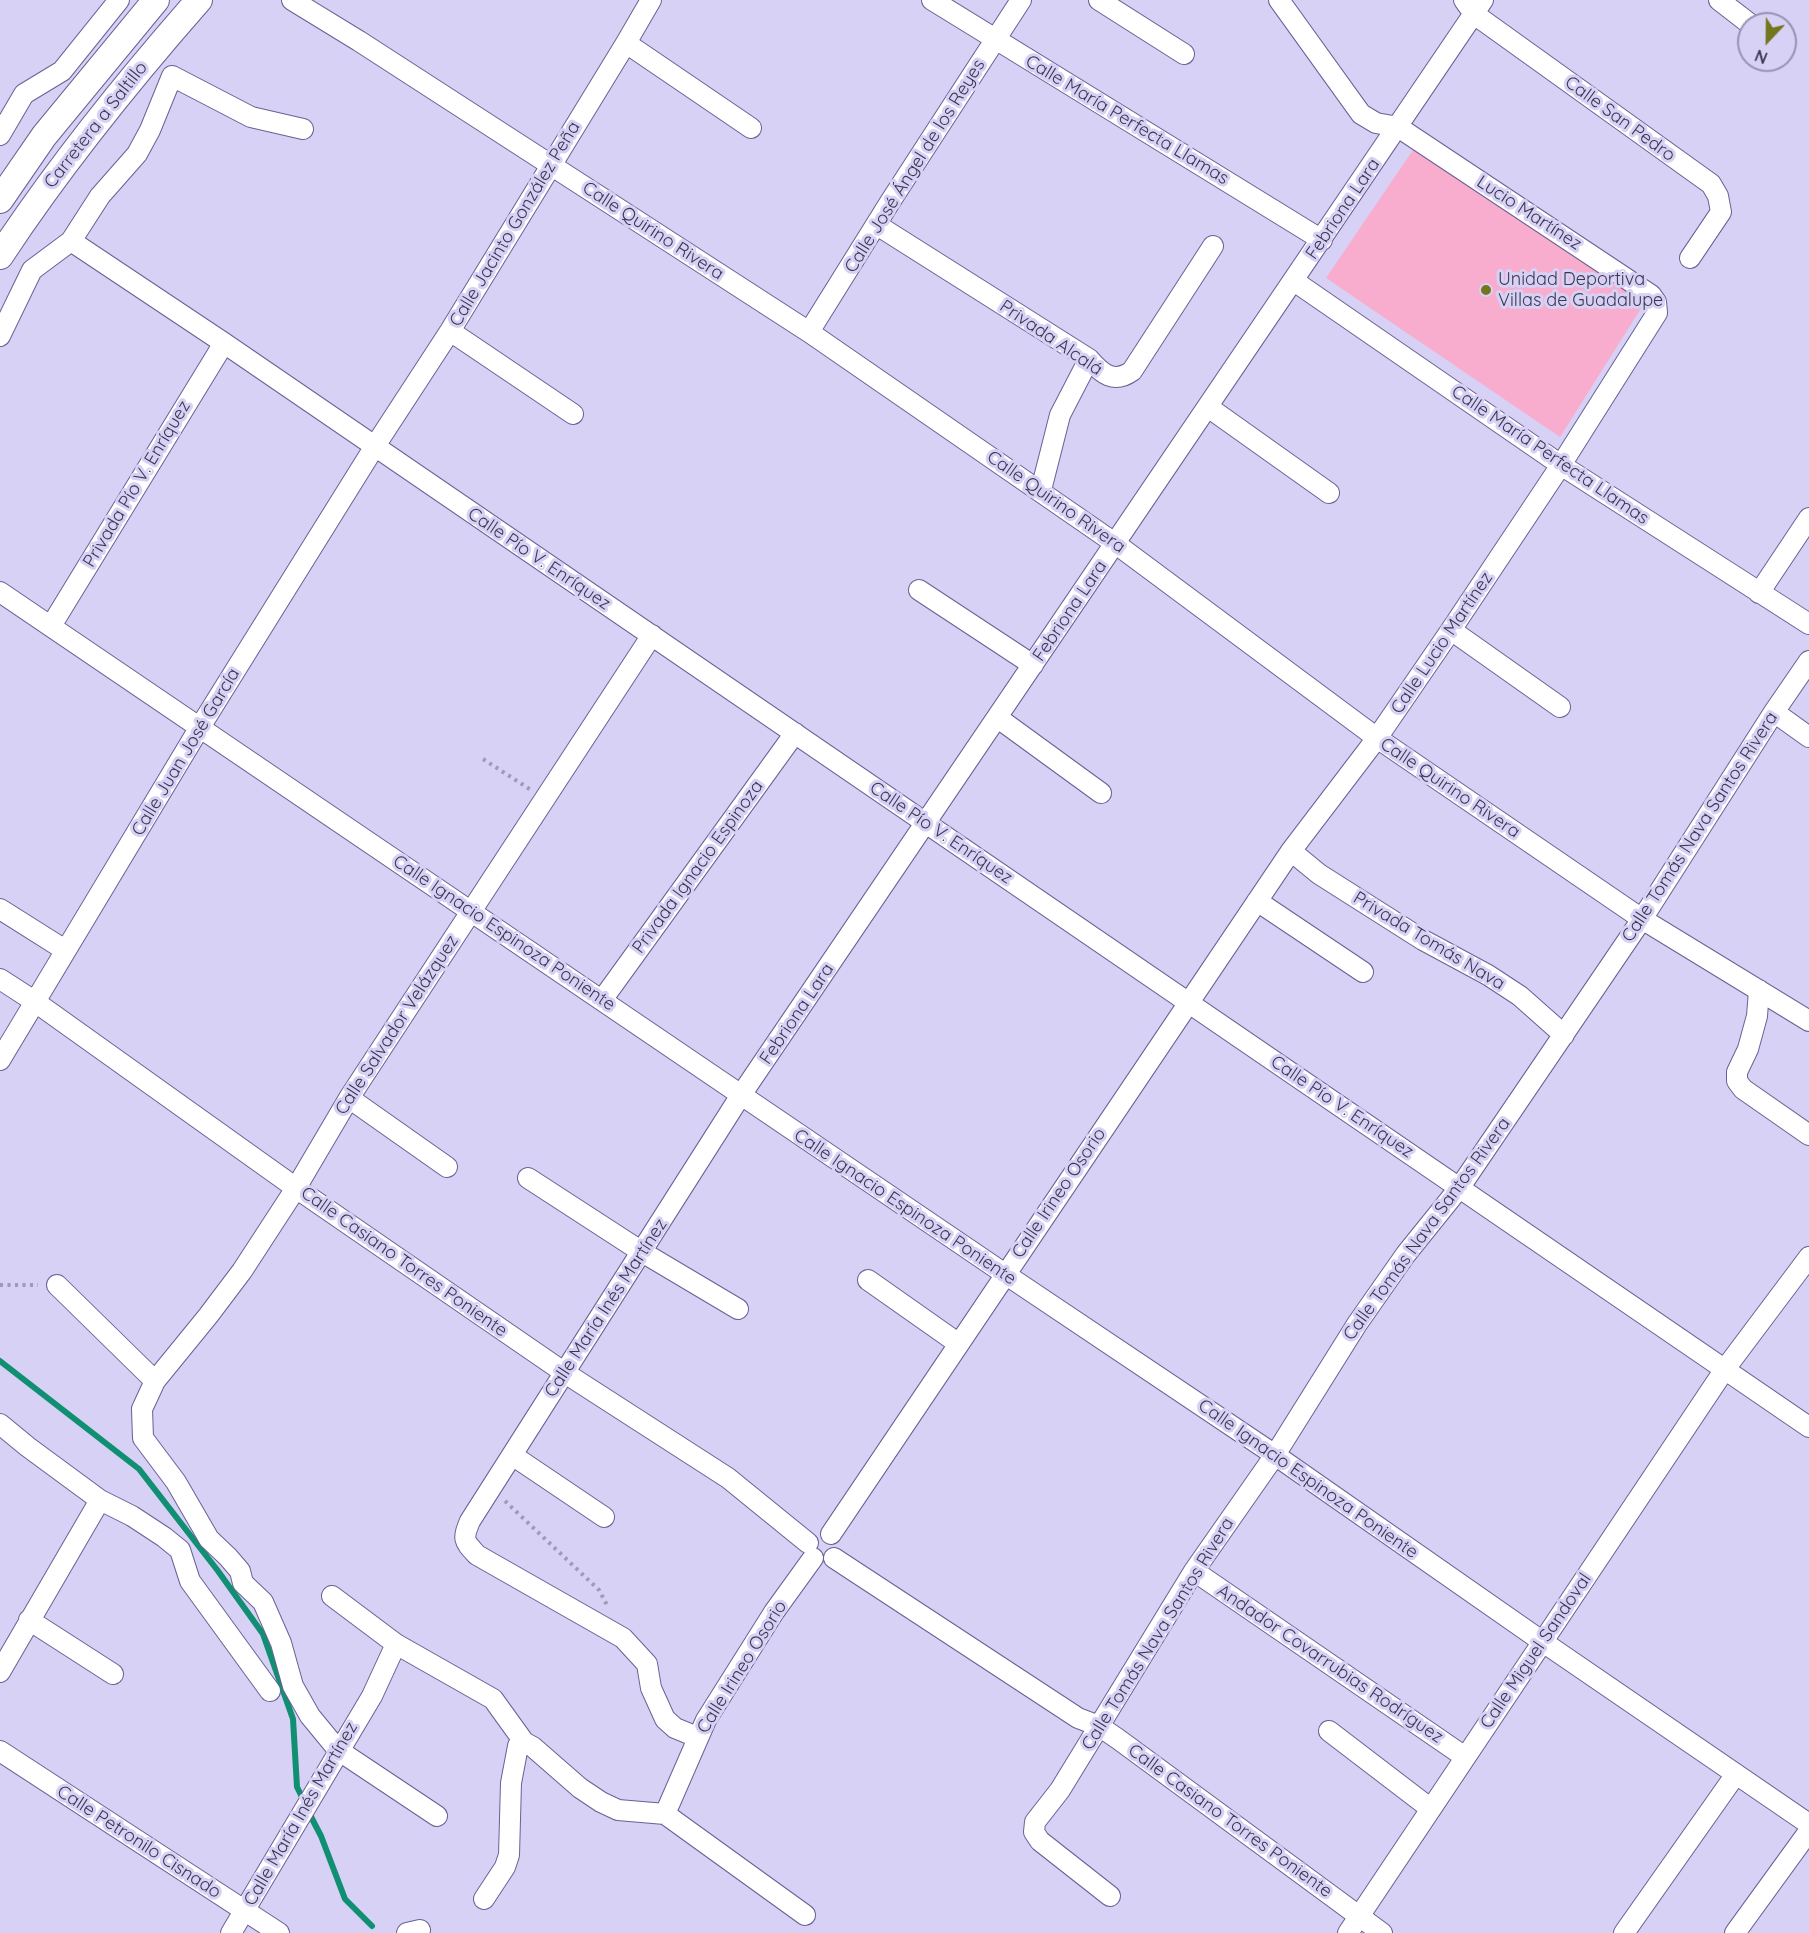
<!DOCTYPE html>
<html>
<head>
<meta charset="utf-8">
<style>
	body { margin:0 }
	#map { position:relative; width:1809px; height:1933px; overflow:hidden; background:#d6d1f5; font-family:Quicksand,sans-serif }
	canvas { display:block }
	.north { position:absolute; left:1737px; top:12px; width:60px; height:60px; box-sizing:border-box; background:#d6d1f5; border:2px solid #9893b3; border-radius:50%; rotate:202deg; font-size:16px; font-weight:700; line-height:24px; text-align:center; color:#3a374f }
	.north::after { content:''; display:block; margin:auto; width:21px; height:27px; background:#73761d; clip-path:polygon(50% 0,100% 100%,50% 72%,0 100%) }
</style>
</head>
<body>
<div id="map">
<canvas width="1809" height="1933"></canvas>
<div class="north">N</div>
</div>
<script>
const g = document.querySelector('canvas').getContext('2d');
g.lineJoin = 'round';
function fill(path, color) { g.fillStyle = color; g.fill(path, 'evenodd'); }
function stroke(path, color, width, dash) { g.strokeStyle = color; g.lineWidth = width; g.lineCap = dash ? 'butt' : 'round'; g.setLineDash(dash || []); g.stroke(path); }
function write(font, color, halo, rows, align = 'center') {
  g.font = font + ' Quicksand,sans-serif'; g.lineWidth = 6; g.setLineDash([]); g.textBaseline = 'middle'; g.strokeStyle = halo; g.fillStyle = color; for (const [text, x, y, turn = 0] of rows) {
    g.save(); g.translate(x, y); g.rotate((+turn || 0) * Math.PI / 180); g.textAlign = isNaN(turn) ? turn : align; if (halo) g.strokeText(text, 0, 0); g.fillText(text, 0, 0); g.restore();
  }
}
const green = new Path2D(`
	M1415,147L1645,302L1560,437L1326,278Z`);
const stream = new Path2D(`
	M0,1361L139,1469L218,1571L263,1634L293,1719L297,1787L304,1801
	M308,1811L321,1836L345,1899L372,1926`);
const path = new Path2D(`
	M483,759L531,790
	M0,1285H38
	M505,1501L599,1590L608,1607`);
const minor = new Path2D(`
	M292,0L359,41L809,332L1116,544L1377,738L1642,919L1809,1021
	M932,0L1322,240
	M1099,0L1184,54
	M1464,0L1474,14L1711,184L1718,196L1721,212L1690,258
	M1719,0L1750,24
	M626,43L751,128
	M0,135L24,94L62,71L119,0
	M877,225L1089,359C1102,374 1114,384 1132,371L1213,246
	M71,241L224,343L1809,1427
	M1294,281L1561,465L1809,624
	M450,331L573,414
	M809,332L890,202L1021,0
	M0,336L32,270L71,241L100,196L137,154L150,130L172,76L251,117L303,129
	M1208,407L1329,493
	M1041,490L1060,415L1089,359
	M919,590L1033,665
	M0,592L1005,1274L1275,1455L1543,1642L1809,1824
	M1759,593L1809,518
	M51,626L224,343
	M1451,630L1560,707
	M1774,712L1809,737
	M998,718L1101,793
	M1291,851L1319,874L1423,940L1488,975L1520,996L1564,1035
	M1257,901L1363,972
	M0,909L65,950
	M0,979L34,1001L296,1188L565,1373L728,1478L808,1543
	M1759,990L1757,1016L1748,1049L1737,1072V1081L1743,1089L1809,1135
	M602,1000L795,733
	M0,1060L200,727L375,446L450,331L626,43L651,0
	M349,1098L447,1167
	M528,1178L642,1252L738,1309
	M868,1280L959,1344
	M57,1285L155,1381L142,1409L143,1438L176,1482L209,1539L228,1557L240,1571L243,1583L263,1602L281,1643L293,1686L310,1716L338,1750L437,1816
	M155,1381L208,1316L242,1271L296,1188L349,1098L652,635
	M0,1424L28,1447L100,1500L132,1516L164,1537L180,1550L190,1581L270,1691
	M512,1455L604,1517
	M831,1534L1291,851L1377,738L1451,630L1561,465L1657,313L1656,302L1651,295L1398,127L1376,123L1361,114L1279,0
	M834,1558L1078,1718L1099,1726L1118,1739L1382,1933
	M1194,1571L1465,1757
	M332,1596L396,1644L493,1699L524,1742L533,1747L580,1788L601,1802L618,1810L665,1814L805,1915
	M29,1620L113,1674
	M0,1672L100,1500
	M1329,1731L1431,1809
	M697,1737L675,1728L665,1719L651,1688L647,1664L623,1638L477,1555C464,1541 462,1540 470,1521L741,1095L1483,0
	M0,1751L279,1933
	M665,1814L706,1720L774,1612L813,1558
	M1110,1896L1040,1841L1034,1832L1035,1822L1060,1790L1194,1571L1275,1455L1357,1324L1406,1254L1460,1187L1642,919L1774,712L1809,661
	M484,1899L505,1867L509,1855L511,1783L518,1746L524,1742
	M231,1933L372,1696L396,1644
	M407,1933L420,1930
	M1348,1933L1725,1369L1809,1257
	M1624,1933L1736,1774
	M1735,1933L1809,1831`);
const major = new Path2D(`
	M0,200L44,136L156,0
	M0,256C60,165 127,82 199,0`);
const markers = [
	[1486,290,6,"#73761d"]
];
const streetNames = [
	["Calle San Pedro",1620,119,36],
	["Calle María Perfecta Llamas",1127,120,31],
	["Carretera a Saltillo",96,125,-52],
	["Calle José Ángel de los Reyes",915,166,-58],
	["Febriona Lara",1343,209,-56],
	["Lucio Martínez",1529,213,33],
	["Calle Jacinto González Peña",515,224,-59],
	["Calle Quirino Rivera",653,231,33],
	["Privada Alcalá",1051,338,34],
	["Calle María Perfecta Llamas",1550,455,34],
	["Privada Pío V. Enríquez",137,484,-59],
	["Calle Quirino Rivera",1056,502,35],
	["Calle Pío V. Enríquez",539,559,34],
	["Febriona Lara",1070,611,-56],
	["Calle Lucio Martínez",1442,643,-56],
	["Calle Juan José García",186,752,-59],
	["Calle Quirino Rivera",1450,788,34],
	["Calle Tomás Nava Santos Rivera",1700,827,-57],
	["Calle Pío V. Enríquez",941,833,34],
	["Privada Ignacio Espinoza",698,867,-54],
	["Calle Ignacio Espinoza Poniente",504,933,34],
	["Privada Tomás Nava",1429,941,31],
	["Febriona Lara",797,1014,-56],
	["Calle Salvador Velázquez",397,1025,-57],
	["Calle Pío V. Enríquez",1342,1107,34],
	["Calle Irineo Osorio",1059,1193,-56],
	["Calle Ignacio Espinoza Poniente",905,1207,34],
	["Calle Tomás Nava Santos Rivera",1427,1229,-54],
	["Calle Casiano Torres Poniente",404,1262,35],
	["Calle María Inés Martínez",606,1308,-57],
	["Calle Ignacio Espinoza Poniente",1308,1479,35],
	["Calle Tomás Nava Santos Rivera",1158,1634,-58],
	["Calle Miguel Sandoval",1536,1651,-56],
	["Andador Covarrubias Rodríguez",1330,1664,34],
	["Calle Irineo Osorio",742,1667,-58],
	["Calle María Inés Martínez",301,1814,-60],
	["Calle Casiano Torres Poniente",1230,1821,36],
	["Calle Petronilo Cisnado",139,1842,33]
];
const poiNames = [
	["Unidad Deportiva",1498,280],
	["Villas de Guadalupe",1498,301]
];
fill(green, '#f8adce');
stroke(stream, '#118f72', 6);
stroke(minor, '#6a6095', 22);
stroke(major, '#6a6095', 28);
stroke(path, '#9e9aba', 4, [3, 4.5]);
stroke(minor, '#fff', 20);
stroke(major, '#fff', 26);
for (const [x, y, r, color] of markers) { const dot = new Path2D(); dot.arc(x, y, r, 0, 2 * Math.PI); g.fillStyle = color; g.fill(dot); stroke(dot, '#d6d1f5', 2); }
write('18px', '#3a374f', '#d6d1f5', streetNames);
write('18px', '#3a374f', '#d6d1f5', poiNames, 'left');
</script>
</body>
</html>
